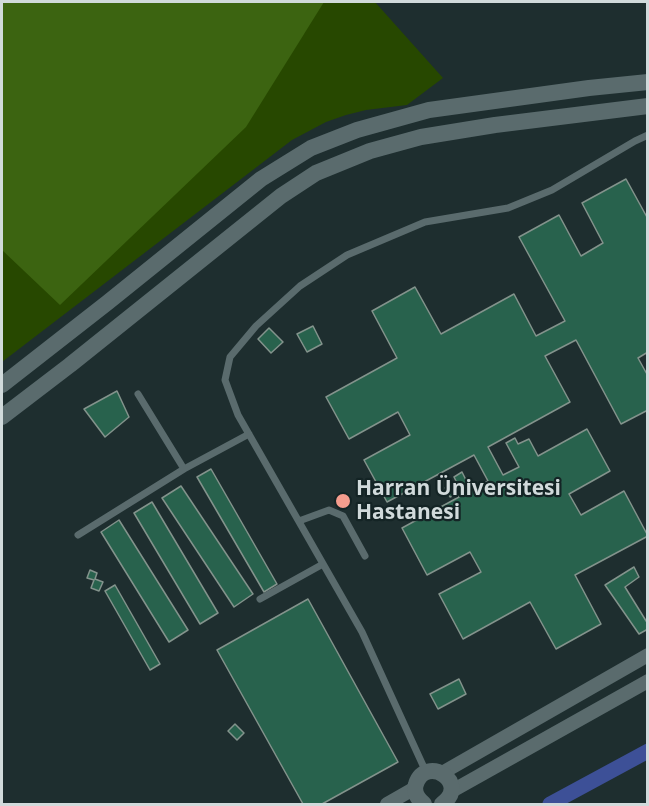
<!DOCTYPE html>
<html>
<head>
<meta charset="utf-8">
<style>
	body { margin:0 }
	#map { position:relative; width:649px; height:806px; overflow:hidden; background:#1e2e2f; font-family:"Open Sans",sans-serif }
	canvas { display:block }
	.frame { position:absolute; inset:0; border:3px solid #d1dadb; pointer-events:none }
</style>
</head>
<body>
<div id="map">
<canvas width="649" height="806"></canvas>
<div class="frame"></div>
</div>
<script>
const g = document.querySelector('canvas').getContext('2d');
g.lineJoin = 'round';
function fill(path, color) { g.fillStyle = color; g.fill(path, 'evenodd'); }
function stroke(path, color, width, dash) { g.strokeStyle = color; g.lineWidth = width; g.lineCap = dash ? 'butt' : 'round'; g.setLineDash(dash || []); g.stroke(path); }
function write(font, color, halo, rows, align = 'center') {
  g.font = font + ' "Open Sans",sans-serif'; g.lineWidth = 4.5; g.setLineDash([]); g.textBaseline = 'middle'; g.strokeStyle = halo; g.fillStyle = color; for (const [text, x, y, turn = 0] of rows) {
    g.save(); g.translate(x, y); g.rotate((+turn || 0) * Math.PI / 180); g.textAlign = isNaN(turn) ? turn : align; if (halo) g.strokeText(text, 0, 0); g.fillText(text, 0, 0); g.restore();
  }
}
const green = new Path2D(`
	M2,2H375L443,78L407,105L366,110L346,115L326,122L292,140L2,362Z`);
const forest = new Path2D(`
	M2,2H324L246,127L60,305L2,250Z`);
const canal = new Path2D(`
	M550,804L648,751`);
const building = new Path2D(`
	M626,179L648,219V352L638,358L648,376V410L621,424L576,340L545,356L570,402L488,447L503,475L519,467L506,443L515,438L518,444L529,439L538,456L587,429L610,471L569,494L581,515L624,491L648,536L575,575L601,624L556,649L530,602L463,639L439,594L481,572L470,552L427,575L402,528L459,497L457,494L450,497L445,488L456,481L454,477L462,472L471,490L488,481L474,455L387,502L364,460L410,435L398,412L349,439L326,397L397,358L372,311L415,287L441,334L514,294L536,336L565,321L519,237L559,215L581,256L603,243L582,203Z
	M313,326L322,344L307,352L297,334Z
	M269,328L283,342L271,353L258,339Z
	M117,391L129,417L105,437L84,409Z
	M211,469L277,584L264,592L197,477Z
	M181,486L253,594L234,607L162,498Z
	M152,502L218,613L200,624L134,513Z
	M119,520L188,630L169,642L101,532Z
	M634,567L639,577L625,587L648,624V629L639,634L605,585Z
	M90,570L97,573L95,579L103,582L99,591L91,588L94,580L87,578Z
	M115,585L160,664L150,670L105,591Z
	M308,599L398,762L322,804H303L217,650Z
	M459,679L466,694L438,709L430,694Z
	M235,724L244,733L237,740L228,731Z`);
const service = new Path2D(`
	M138,394L184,469
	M299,521L329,510L343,516L365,556
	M78,535L184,469L249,434
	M260,599L323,564
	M426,772L362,632L238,415L225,380L230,357L256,326L300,286L347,255L425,222L508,208L552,190L635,141L648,135`);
const minor = new Path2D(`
	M442,773L648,655
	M452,791L648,681
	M387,804L415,788`);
const tertiary = new Path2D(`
	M2,385L107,303L261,179L311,148L357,130L429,110L589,88L648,82
	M2,417L70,365L281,196L316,173L370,151L421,137L495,125L648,106
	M424,804C418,799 413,792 416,784C426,754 471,783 442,804`);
const markers = [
	[343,501,8,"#f59d8e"]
];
const poiNames = [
	["Harran Üniversitesi",356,489],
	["Hastanesi",356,513]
];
fill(green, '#274800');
fill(forest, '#3c6411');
stroke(canal, '#3d5097', 15);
fill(building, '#28624d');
stroke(building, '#83938c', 1.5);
stroke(service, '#5a6b6d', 7);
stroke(minor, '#5a6b6d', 14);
stroke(tertiary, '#5a6b6d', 16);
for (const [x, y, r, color] of markers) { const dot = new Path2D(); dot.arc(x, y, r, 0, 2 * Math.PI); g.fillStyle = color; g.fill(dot); stroke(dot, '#142425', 2); }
write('bold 21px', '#d1dadb', '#142425', poiNames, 'left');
</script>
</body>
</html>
